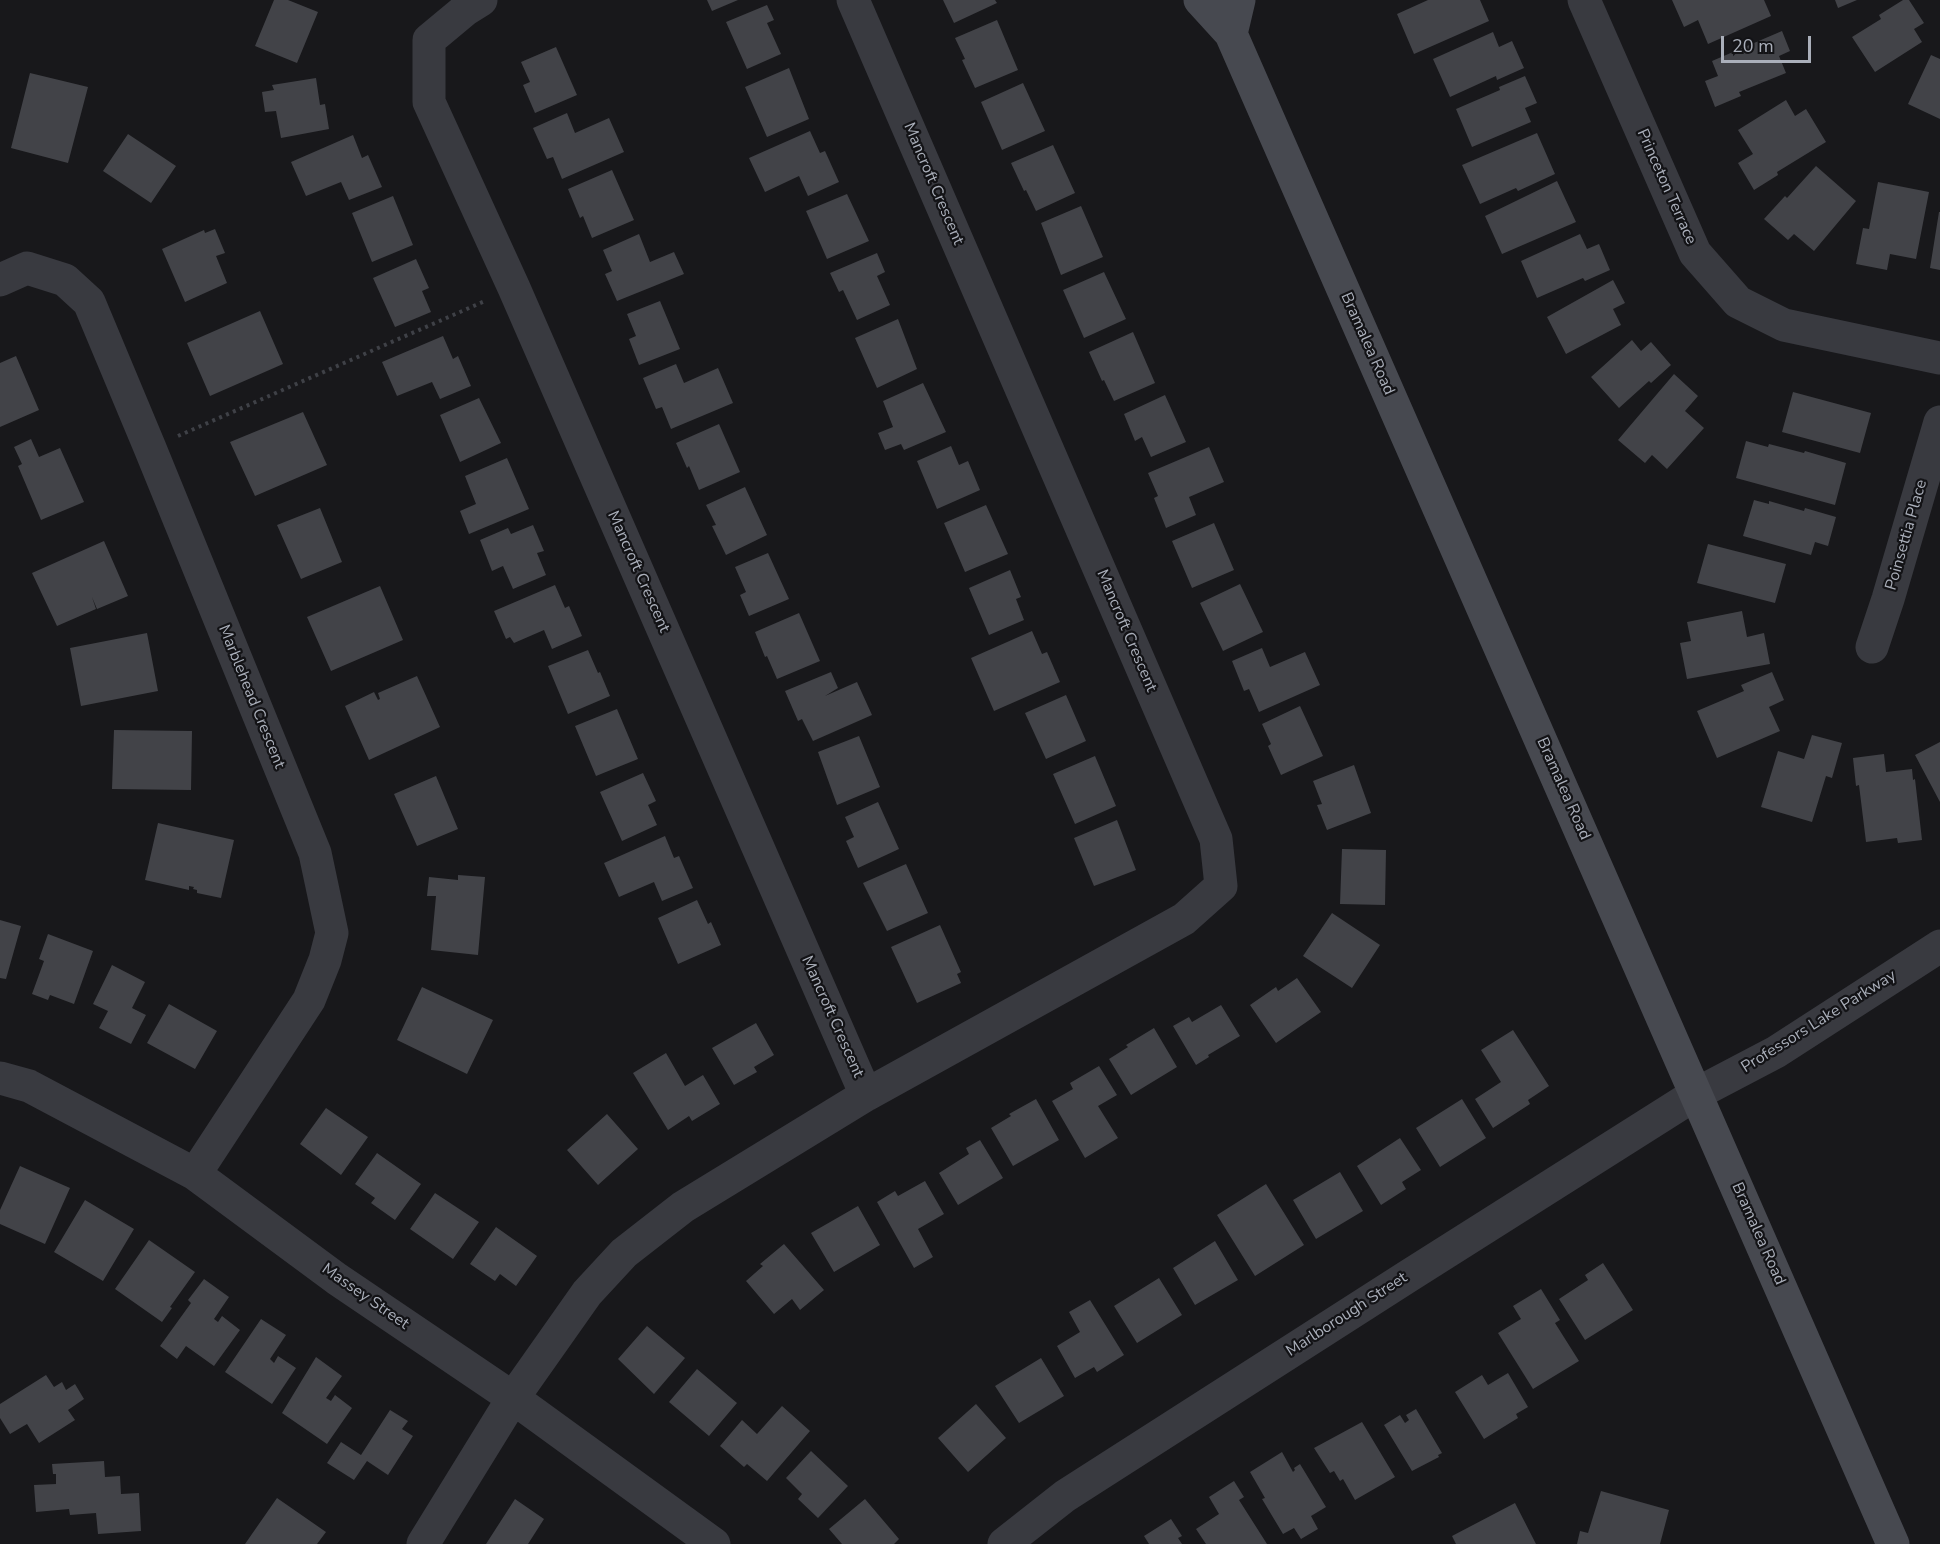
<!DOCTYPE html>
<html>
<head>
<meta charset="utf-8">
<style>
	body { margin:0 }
	#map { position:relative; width:1940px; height:1544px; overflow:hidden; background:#18181b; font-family:"Nunito Sans",sans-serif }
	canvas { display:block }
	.scale { position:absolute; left:1721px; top:36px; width:90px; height:27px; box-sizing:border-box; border:3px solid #aaafba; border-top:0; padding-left:8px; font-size:18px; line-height:21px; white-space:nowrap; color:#aaafba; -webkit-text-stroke:4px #131316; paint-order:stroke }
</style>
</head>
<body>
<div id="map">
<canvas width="1940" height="1544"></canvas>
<div class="scale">20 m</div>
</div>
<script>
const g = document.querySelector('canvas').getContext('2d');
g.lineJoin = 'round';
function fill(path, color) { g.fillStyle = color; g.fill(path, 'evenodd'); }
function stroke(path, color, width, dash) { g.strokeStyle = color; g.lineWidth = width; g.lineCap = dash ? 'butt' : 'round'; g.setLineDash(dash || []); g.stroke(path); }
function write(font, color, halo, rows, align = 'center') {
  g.font = font + ' "Nunito Sans",sans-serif'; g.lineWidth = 4.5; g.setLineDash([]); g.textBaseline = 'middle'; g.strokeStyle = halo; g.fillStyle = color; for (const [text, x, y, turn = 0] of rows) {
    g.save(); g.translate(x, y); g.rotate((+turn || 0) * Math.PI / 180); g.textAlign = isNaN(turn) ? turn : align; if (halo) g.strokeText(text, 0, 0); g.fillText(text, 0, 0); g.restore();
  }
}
const building = new Path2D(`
	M274,0H288L318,12L297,63L255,46Z
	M707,0H738L712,11Z
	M943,0H995L997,3L954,23Z
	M1428,0H1480L1489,21L1414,54L1397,14Z
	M1672,0H1764L1771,16L1708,44L1698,20L1684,27Z
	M1835,0H1857L1838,8Z
	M1903,0H1909L1924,23L1914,29L1922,42L1875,72L1852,37L1881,19L1879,15Z
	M767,5L774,20L767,23L781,54L747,69L726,22Z
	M997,20L1018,70L975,88L962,60L965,59L955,38Z
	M1782,31L1790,51L1779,56L1786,73L1739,92L1741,96L1715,107L1705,81L1718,76L1712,61Z
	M1493,32L1499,47L1512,41L1524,68L1497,80L1496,76L1450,97L1433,59Z
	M556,47L577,95L535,113L523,85L530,82L521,62Z
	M1931,55L1940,59V119L1908,104Z
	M789,68L809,119L767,137L745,87Z
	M30,73L88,87L68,163L11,148Z
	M1525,76L1537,103L1525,108L1531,122L1472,147L1456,109L1500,90L1499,87Z
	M316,78L320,105L325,104L329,129L281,138L276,111L265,112L262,92L274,90L272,85Z
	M1023,83L1045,131L1002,150L981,102Z
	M1786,100L1795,116L1806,109L1826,142L1777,172L1778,175L1754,190L1738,163L1753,154L1738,130Z
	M567,113L575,133L609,118L624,152L562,179L553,157L547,159L533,128Z
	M810,131L820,153L825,151L839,182L808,196L799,176L765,192L749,158Z
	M1537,133L1555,174L1518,191L1516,188L1480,204L1462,165Z
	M128,134L176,166L151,203L103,171Z
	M353,135L362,158L368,155L382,187L349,200L341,182L306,196L291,162Z
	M1053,145L1075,193L1036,211L1026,190L1024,191L1011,163Z
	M1816,166L1856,201L1814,251L1794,234L1788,240L1764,219L1785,196L1787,198Z
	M612,170L634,220L592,238L583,216L580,218L568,189Z
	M1557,181L1576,222L1502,254L1485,216Z
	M1878,182L1929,192L1916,259L1890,254L1887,270L1856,264L1863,228L1869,229Z
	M847,194L869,241L827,259L806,211Z
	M393,196L413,245L372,262L352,213Z
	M1081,206L1103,257L1061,275L1041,223Z
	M1939,212H1940V270L1930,268Z
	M215,229L225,253L216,256L227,283L185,302L162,249L204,230L205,233Z
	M639,234L650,262L674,252L684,274L617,301L605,274L612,271L603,250Z
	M1580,234L1587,249L1599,244L1610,270L1585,281L1583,278L1537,298L1521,261Z
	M877,253L885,272L877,276L890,305L857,320L843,290L839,292L830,273Z
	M416,259L429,288L422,291L431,312L395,327L373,278Z
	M1104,272L1126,319L1084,338L1063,290Z
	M1613,280L1625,303L1613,309L1621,325L1566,354L1547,317Z
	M660,301L680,349L639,365L629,339L636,336L627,314Z
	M260,311L283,364L210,396L187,343Z
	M898,319L917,369L877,388L855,338Z
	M1133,332L1155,383L1114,401L1104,380L1102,381L1089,352Z
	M443,336L453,359L458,356L471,386L440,399L432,382L397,396L382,362Z
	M1632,340L1641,351L1651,342L1671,365L1651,383L1649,381L1619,408L1591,377Z
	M16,356L39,410L0,427V363Z
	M676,364L684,383L718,368L733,403L671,429L662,407L656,409L643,378Z
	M1674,374L1698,396L1685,411L1704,428L1667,469L1652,455L1645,463L1618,440Z
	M923,383L946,432L904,450L901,444L885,450L878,433L893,427L883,401Z
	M1793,392L1871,413L1860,453L1782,432Z
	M1165,395L1186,442L1151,457L1142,437L1135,441L1124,414Z
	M479,398L501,443L460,462L440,415Z
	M303,412L327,465L255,496L230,442Z
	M719,424L740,472L699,490L689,466L687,468L676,443Z
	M31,439L39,457L60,448L84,502L41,520L18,466L22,464L14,447Z
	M1746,441L1768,447L1769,444L1804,453L1805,451L1846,463L1835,505L1736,478Z
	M951,446L959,465L968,461L980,490L937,509L917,461Z
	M1209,447L1224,482L1189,497L1196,515L1166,528L1154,498L1158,496L1148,473Z
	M507,458L529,509L469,534L460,511L476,504L465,476Z
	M745,487L767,535L726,555L712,526L716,525L706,505Z
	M1754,500L1769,504V501L1804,511L1805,508L1836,517L1828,546L1815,542L1811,555L1743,536Z
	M986,505L1008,554L965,572L944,523Z
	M320,508L342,562L301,579L277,525Z
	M1214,523L1234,570L1192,588L1172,541Z
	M533,525L544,551L537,553L546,575L513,589L503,566L492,571L480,540L508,528L511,534Z
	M104,541L128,596L97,609L92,597L96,609L57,626L32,573Z
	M1708,544L1786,564L1775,603L1697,583Z
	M768,553L789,599L749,616L740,595L746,592L735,567Z
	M1010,570L1021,597L1016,599L1024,620L989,635L969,588Z
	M1240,584L1263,632L1223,651L1200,603Z
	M555,585L565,608L569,606L582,636L552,649L544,630L514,643L510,637L506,639L494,611Z
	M380,586L403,640L331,671L307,617Z
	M1742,611L1747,637L1764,633L1770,664L1687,679L1680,643L1691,641L1687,622Z
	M799,613L820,661L777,679L767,656L765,657L755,632Z
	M1032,631L1042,654L1047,652L1060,682L994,711L971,658Z
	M147,633L158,691L81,706L70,648Z
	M1262,648L1270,667L1305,652L1320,685L1259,712L1249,689L1244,691L1232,661Z
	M588,650L598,673L600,672L610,696L568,714L548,666Z
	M831,672L838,688L825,696L857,682L872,715L813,741L802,719L798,721L785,691Z
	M1772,672L1784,700L1769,707L1780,731L1717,758L1697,711L1744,691L1741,685Z
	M417,676L440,727L369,760L345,706L374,692L378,700L380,699L378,693Z
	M1066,695L1086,741L1046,759L1025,713Z
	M1300,706L1323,756L1281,775L1268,746L1271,744L1262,724Z
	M617,709L638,759L596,776L575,726Z
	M114,730L192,731L191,790L112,789Z
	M1812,735L1842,743L1832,778L1826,776L1812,822L1761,807L1778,751L1804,759Z
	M859,736L880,787L837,805L818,752Z
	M1940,742V802L1915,755Z
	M1884,754L1886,772L1912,769L1913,780L1915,779L1922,840L1898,843L1897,838L1866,842L1859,785L1856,786L1853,758Z
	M1095,756L1116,806L1075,824L1053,774Z
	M1354,765L1371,813L1327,830L1317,805L1322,804L1313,781Z
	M643,773L656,801L648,805L657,825L622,841L600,792Z
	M436,776L458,829L417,846L394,794Z
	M878,802L899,849L858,868L846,841L854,837L845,817Z
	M1117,820L1136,870L1094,886L1074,838Z
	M158,823L234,840L221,898L197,893V890L193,889L194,887L189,886V890L145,880Z
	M665,836L674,858L679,856L693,888L662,901L654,882L619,897L604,863Z
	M1342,849L1386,850L1385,905L1340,904Z
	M906,864L928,913L887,931L863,883Z
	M458,875L485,877L478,955L431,950L436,896H427L429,877L458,880Z
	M697,900L708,924L711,922L721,945L678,964L658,918Z
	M1332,913L1380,945L1352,988L1303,956Z
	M0,920L21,926L6,979L0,978Z
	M940,925L961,972L957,974L961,983L917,1003L891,947Z
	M48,934L93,951L74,1004L50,995L48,1000L32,994L44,961L39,959Z
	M112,965L145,982L132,1008L146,1015L131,1044L99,1028L108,1011L93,1004Z
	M1297,978L1321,1012L1276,1043L1250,1005L1276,987L1278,991Z
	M422,987L493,1020L467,1074L397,1040Z
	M169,1004L217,1031L195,1069L147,1043Z
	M1221,1005L1240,1036L1208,1055L1209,1057L1196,1065L1173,1026L1189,1017L1192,1022Z
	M756,1023L774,1055L754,1067L757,1072L734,1085L712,1048Z
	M1154,1028L1177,1067L1131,1095L1109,1059L1128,1047L1126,1045Z
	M1513,1030L1549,1086L1528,1100L1530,1104L1493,1128L1475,1099L1501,1082L1481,1050Z
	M666,1053L685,1086L703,1075L720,1104L692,1121L689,1116L668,1130L633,1073Z
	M1099,1066L1117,1095L1098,1106L1118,1138L1085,1158L1052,1101L1073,1089L1070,1083Z
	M1036,1099L1059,1140L1013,1166L991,1128L1011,1116L1009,1114Z
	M1462,1099L1486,1138L1440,1167L1416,1128Z
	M326,1108L368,1137L341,1175L300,1144Z
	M607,1114L638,1149L598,1185L567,1150Z
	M1400,1138L1421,1170L1402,1182L1406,1189L1381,1205L1357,1166Z
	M980,1140L1003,1178L958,1205L939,1173L969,1154L966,1148Z
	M377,1153L421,1184L395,1220L371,1203L375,1198L355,1184Z
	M20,1166L70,1188L45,1244L0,1224V1210Z
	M1340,1172L1363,1211L1316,1239L1293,1200Z
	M925,1181L944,1214L918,1229L933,1257L914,1268L877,1202L895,1191L898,1196Z
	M1266,1184L1304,1245L1255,1276L1217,1215Z
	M435,1193L479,1222L453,1259L410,1229Z
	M85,1200L134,1229L103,1281L54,1252Z
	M858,1206L880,1245L834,1272L811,1233Z
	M496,1227L537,1256L516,1286L500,1274L495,1281L470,1264Z
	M149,1240L195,1272L170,1307L172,1308L162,1322L115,1289Z
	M1215,1241L1238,1280L1195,1305L1173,1268Z
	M784,1244L824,1290L800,1310L792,1299L774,1314L746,1281L763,1266L760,1264Z
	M1603,1263L1633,1310L1585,1340L1559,1299L1588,1280L1585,1275Z
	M1159,1278L1182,1315L1137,1343L1114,1306Z
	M204,1279L229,1297L214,1319L218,1322L222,1316L240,1330L214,1366L186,1346L177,1359L160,1346L191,1303L188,1300Z
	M1541,1289L1560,1320L1555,1323L1579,1361L1533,1389L1498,1333L1521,1319L1513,1306Z
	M1090,1300L1124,1355L1097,1372L1094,1367L1075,1378L1057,1346L1080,1332L1069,1312Z
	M261,1319L286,1335L270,1359L274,1363L278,1356L296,1368L272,1404L225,1372Z
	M647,1326L685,1358L654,1394L618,1359Z
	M316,1357L342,1376L326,1398L331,1401L335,1395L352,1408L327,1444L282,1413Z
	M1041,1358L1064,1396L1019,1423L995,1386Z
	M697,1369L737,1403L709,1436L669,1402Z
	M1508,1373L1528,1407L1516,1414L1518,1418L1484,1439L1455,1392L1482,1375L1488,1385Z
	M46,1375L54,1387L62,1382L66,1390L75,1384L84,1399L68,1410L75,1420L39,1443L27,1424L10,1434L0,1418V1404Z
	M976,1404L1006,1438L968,1472L938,1438Z
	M782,1406L810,1431L767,1481L747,1464L744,1467L720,1446L742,1420L757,1434Z
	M1416,1409L1442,1453L1438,1455L1439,1457L1412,1471L1384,1425L1400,1415L1405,1423L1409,1420L1406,1415Z
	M390,1410L408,1421L402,1429L413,1436L388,1475L367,1461L354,1480L327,1463L341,1442L361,1455Z
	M1362,1422L1395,1477L1355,1500L1343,1479L1340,1481L1334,1471L1330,1473L1314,1448Z
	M811,1451L848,1486L818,1518L798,1499L802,1494L786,1478Z
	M1282,1452L1293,1472L1295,1470L1294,1468L1300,1464L1326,1507L1311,1516L1318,1529L1301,1539L1294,1528L1283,1534L1262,1499L1265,1498L1250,1472Z
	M104,1461L105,1477L120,1476L121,1494L139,1493L141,1531L98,1534L96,1513L70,1515L69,1509L36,1512L34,1485L56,1484V1474H53L52,1464Z
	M1234,1481L1244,1497L1239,1500L1267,1544H1206L1196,1529L1219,1514L1209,1497Z
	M1601,1491L1669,1510L1660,1544H1577L1580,1531L1588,1533Z
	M277,1498L326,1532L317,1544H245Z
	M515,1499L544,1519L528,1544H486Z
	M865,1499L899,1539L894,1544H842L829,1529Z
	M1515,1503L1536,1544H1456L1452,1536Z
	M1171,1519L1182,1536L1178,1538L1182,1544H1149L1144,1536Z`);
const path = new Path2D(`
	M178,436L485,301`);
const street = new Path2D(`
	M481,0L465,10L429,40V102L514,288L866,1095
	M1584,0L1695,253L1738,302L1784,325L1940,358
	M0,280L27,268L65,280L89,302L150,448L315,853L332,933L325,960L309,1000L195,1174
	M1872,647L1888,599L1940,422
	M0,1078L29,1086L195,1174L337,1279L513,1398L714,1544
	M423,1544L513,1398L587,1293L624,1253L683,1207L866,1095L1184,919L1221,886L1216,839L853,0
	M1004,1544L1065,1496L1410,1275L1696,1094L1776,1052L1940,946`);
const secondary = new Path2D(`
	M1200,0L1231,34L1893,1544
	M1231,34L1239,0`);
const streetNames = [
	["Mancroft Crescent",933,184,67],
	["Princeton Terrace",1666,187,66],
	["Bramalea Road",1367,344,66],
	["Poinsettia Place",1907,535,-74],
	["Mancroft Crescent",638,572,66],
	["Mancroft Crescent",1126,631,67],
	["Marblehead Crescent",251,697,68],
	["Bramalea Road",1563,789,66],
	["Mancroft Crescent",832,1017,66],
	["Professors Lake Parkway",1819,1022,-32],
	["Bramalea Road",1758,1234,66],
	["Massey Street",365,1297,35],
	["Marlborough Street",1347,1315,-33]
];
fill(building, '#424348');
stroke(path, '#3f4147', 4, [3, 4.5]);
stroke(street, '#393a40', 33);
stroke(secondary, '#474950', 33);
write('16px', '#aaafba', '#131316', streetNames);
</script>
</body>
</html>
